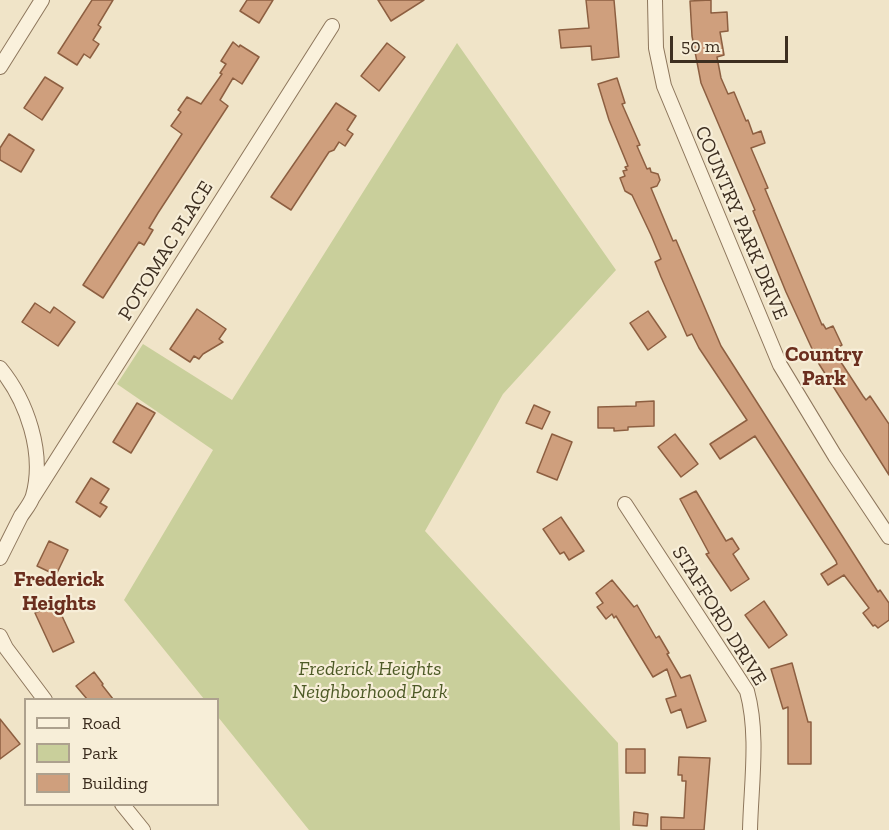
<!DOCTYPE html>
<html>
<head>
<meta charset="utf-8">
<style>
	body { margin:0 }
	#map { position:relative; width:889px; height:830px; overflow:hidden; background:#f0e4c8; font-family:"Zilla Slab",serif }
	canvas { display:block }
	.legend { position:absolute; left:24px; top:698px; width:195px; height:108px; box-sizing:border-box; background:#f7eed8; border:2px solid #ada18e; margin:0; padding:8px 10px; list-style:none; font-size:18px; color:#3d2e20 }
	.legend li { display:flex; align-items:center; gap:12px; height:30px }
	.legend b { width:30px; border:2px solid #ada18e }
	.scale { position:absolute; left:670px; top:36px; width:118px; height:27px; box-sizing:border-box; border:3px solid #3d2e20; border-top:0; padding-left:8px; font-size:18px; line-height:21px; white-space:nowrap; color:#3d2e20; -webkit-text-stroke:4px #f7eed8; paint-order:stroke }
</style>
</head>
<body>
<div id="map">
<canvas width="889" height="830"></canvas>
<ul class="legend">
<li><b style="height:8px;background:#faf1dc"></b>Road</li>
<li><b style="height:16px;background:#c9cf9b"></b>Park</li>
<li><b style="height:16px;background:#cf9f7d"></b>Building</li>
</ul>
<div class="scale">50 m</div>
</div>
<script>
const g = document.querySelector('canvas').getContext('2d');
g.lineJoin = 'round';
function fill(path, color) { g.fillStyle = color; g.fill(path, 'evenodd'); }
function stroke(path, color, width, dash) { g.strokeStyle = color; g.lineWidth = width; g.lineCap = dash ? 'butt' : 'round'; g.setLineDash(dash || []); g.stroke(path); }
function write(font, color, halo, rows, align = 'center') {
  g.font = font + ' "Zilla Slab",serif'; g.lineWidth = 4.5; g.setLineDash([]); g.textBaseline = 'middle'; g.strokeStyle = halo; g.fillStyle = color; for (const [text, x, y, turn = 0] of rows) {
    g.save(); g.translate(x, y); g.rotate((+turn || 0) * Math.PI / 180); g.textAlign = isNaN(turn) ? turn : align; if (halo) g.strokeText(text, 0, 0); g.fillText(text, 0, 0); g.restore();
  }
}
const green = new Path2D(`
	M457,43L616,270L503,394L425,531L618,743L620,830H309L218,717V700L204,699L124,600L213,450L117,384L143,344L232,400Z`);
const building = new Path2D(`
	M92,0H113L98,25L101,27L93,40L99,44L90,58L84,54L77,65L58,53Z
	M247,0H273L259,23L240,11Z
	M378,0H424L391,21Z
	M586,0H614L619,57L592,60L591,46L561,48L559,30L589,28Z
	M711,0V13L727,12L728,31L720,32L724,55L717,57L721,78L728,94L734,92L746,121L748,120L753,134L761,131L765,143L751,148L768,188L765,189L822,325L823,324L826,329L833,326L842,345L833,350L863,396L866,400L870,396L889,424V475L819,364L786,292L753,211L755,210L701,83L692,36L690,1Z
	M233,42L239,47L240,45L259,57L242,84L233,78L220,100L228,106L158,213L149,228L153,230L144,245L139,242L103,298L83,285L182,134L171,126L181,112L178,110L187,97L201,104L222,74L220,73L226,64L221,61Z
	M387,43L405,57L379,91L361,76Z
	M45,77L63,88L42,120L24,108Z
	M617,78L625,103L622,104L640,145L637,146L647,169L650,168L651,172L658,174L660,180L657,186L651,188L673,241L676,240L721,346L878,592L880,590L889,603V620L878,628L875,625L873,626L863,613L869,608L844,575L828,585L821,574L837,564L836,561L755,436L720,459L710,444L747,420L699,348L692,334L687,336L661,277L655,262L661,259L651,235L632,195L625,191L620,178L625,176L623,171L627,170L625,167L628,166L609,120L598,84Z
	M336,103L356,116L347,130L353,134L345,146L339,142L334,150L329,152L291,210L271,197Z
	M9,134L34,150L21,172L0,160V148Z
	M35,303L50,313L54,307L75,322L58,346L22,322Z
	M197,309L226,329L219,339L223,342L203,354L199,359L194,356L190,362L170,349Z
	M648,311L666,337L648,350L630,323Z
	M654,401V426L628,427V430L614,431V428H598V407L636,406V402Z
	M137,403L155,413L131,453L113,442Z
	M534,405L550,412L542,429L526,423Z
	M552,434L572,442L557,480L537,472Z
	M675,434L698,464L681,477L658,447Z
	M91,478L109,489L100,503L107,507L100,517L76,502Z
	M696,491L726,541L732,538L739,549L733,554L749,579L731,591L706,554L709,553L680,499Z
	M561,517L584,551L569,560L564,552L560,554L543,529Z
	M49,541L68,550L56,575L37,566Z
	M612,580L634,607L637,605L656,638L659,636L669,653L667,654L681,678L690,675L706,721L687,728L681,709L671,713L666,699L676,696L667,669L653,677L616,616L614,618L612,614L606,619L597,607L603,603L596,593Z
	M764,601L787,635L769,648L745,615Z
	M56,603L74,642L53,652L35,613Z
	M792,663L808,722H811V764H788V707L783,709L771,669Z
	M94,672L103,684L102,685L113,699H87L76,686Z
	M0,719L20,744L0,759Z
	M626,749H645V773H626Z
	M679,757L710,758L704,830H661V817L684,818L686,781H682V775H678Z
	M634,812L648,814L647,826L633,825Z`);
const street = new Path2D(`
	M655,0L656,48L664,86L780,365L835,456L889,537
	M0,67L42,0
	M0,368C27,401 45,453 33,496C31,503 25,510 21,516C14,530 7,544 0,558
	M33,497L332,26
	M625,504L747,691C759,735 751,785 750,830
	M0,636L6,648L45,700
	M122,804L143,830`);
const streetNames = [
	["COUNTRY PARK DRIVE",741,223,67],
	["POTOMAC PLACE",166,251,-58],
	["STAFFORD DRIVE",719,616,58]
];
const parkNames = [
	["Frederick Heights",370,669],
	["Neighborhood Park",370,692]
];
const neighbourhoodNames = [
	["Country",824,355],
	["Park",824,379],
	["Frederick",59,580],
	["Heights",59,604]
];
fill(green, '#c9cf9b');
fill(building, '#cf9f7d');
stroke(building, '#8d5f41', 1.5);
stroke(street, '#8d765c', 16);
stroke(street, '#faf1dc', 14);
write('20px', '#3d2e20', '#f7eed8', streetNames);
write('italic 20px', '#4d5a26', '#f7eed8', parkNames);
write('bold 21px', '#6b2e1e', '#f7eed8', neighbourhoodNames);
</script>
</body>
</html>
